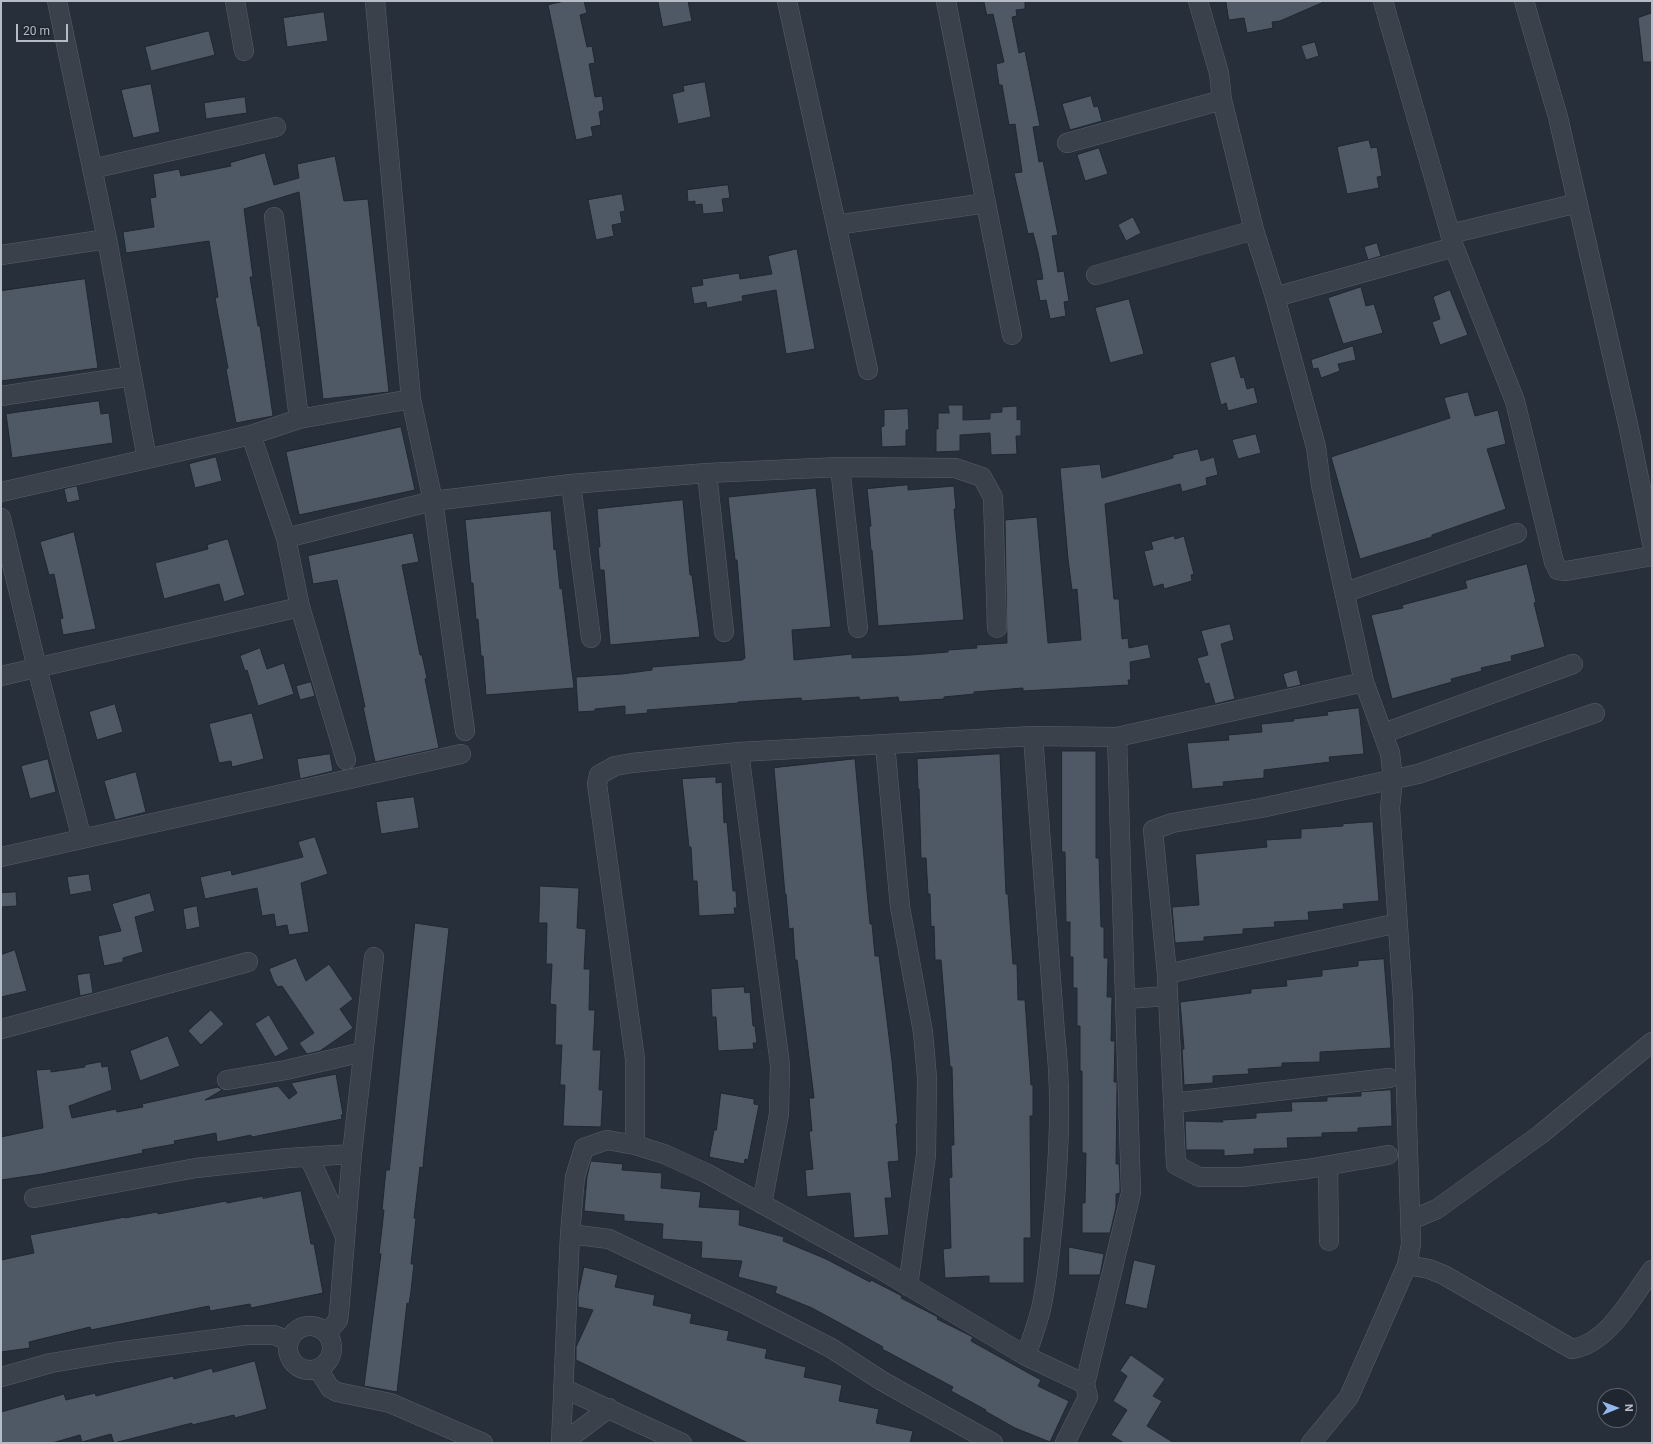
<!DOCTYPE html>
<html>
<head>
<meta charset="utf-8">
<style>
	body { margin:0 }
	#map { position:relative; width:1653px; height:1444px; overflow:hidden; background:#262f3a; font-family:Roboto,sans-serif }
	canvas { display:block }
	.frame { position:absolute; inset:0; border:2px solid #b5bcc6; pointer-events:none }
	.north { position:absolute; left:1597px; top:1388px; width:40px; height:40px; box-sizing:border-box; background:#1f2630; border:1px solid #5b626c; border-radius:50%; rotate:89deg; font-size:11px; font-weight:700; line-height:16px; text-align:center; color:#b5bcc6 }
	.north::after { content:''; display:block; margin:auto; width:14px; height:18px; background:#94b8ec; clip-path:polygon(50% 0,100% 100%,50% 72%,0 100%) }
	.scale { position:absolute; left:16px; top:24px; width:52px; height:18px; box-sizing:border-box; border:2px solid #b5bcc6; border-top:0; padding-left:5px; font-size:12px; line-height:14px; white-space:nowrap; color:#b5bcc6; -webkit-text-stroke:3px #1f2630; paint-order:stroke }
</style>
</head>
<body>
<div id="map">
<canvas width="1653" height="1444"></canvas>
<div class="frame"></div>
<div class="north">N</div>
<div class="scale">20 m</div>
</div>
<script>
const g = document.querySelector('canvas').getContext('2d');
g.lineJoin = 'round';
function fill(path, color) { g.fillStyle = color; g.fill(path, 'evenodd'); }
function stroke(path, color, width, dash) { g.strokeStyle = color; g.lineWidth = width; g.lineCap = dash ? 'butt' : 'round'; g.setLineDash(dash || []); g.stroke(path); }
const building = new Path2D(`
	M565,1H584L587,13L580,15L587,47L592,46L595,63L589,64L595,97L602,96L604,110L599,112L601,125L591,127L593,136L576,140L548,5Z
	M658,1H688L692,21L663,27Z
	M984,1H1025V9L1016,10L1017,16L1012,17L1019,53L1025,51L1040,126L1033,127L1039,162L1043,161L1058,235L1052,236L1058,272L1064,271L1069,301L1064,302L1066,316L1050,319L1046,300L1040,301L1036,280L1043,279L1038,252L1033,233L1028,234L1014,173L1022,172L1015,124L1009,125L1002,85H999L996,64L1004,62L993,14L987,15Z
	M1226,1H1326L1280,21L1272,22L1273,28L1247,33L1244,18L1229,20Z
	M324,12L328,41L287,47L283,18Z
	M1652,13V62H1643L1638,18Z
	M209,31L215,55L151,71L145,47Z
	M1315,42L1319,56L1306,60L1301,46Z
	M705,82L711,117L678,124L672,94L684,91L683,86Z
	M151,84L160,132L133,138L121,90Z
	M1091,96L1094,107L1098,106L1102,121L1070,130L1062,104Z
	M245,97L247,113L206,119L204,103Z
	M1369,140L1371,148L1377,147L1382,176L1377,177L1379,188L1347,194L1337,147Z
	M1099,148L1108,174L1085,181L1077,155Z
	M265,153L274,185L299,178L297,164L335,156L344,201L368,199L389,392L323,399L299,192L244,209L253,277H250L258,326H260L273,416L236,423L226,369L228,368L215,298L218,297L209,241L126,253L123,232L154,227L150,198L156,197L153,174L179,169L181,176L231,166L230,163Z
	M728,185L730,198L722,199L724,212L703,214L702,204L695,205V201L688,202L687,190Z
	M622,194L625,211L620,212L622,223L612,225L614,236L596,240L588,200Z
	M1133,217L1141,233L1126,241L1118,225Z
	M1377,243L1381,256L1368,260L1364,247Z
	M797,249L815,349L786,354L776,290L742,296L743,301L707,308L706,302L694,304L691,287L703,285L702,279L739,273L740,279L772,274L768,256Z
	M85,279L98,368L1,381V291Z
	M1361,287L1366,306L1374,304L1383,333L1343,344L1328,298Z
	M1450,290L1468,335L1440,345L1432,322L1440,319L1433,297Z
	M1129,299L1144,354L1110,363L1095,308Z
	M1353,346L1356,360L1338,364L1340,371L1321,378L1318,368L1313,369L1311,360Z
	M1235,356L1241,378L1244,377L1247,389L1254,387L1258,403L1228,411L1226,403L1221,405L1210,363Z
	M1468,392L1475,416L1498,410L1506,444L1487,449L1506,509L1432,535V537L1360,559L1331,457L1450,418L1444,398Z
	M99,401L101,414L109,413L113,443L12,458L6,414Z
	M948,405H963V420L990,419V413L1002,412V407L1017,406V420L1021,419V436H1016L1017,454L991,455L990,433L960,435V451L936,452V429H938V413H949Z
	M908,409L909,430H906V446L882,447L881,427L884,426V410Z
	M401,427L415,490L299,515L286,452Z
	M1256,434L1261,453L1238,459L1232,440Z
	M1198,449L1201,461L1214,457L1218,475L1206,478L1207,485L1182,492L1180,484L1105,504L1114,599H1119L1122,639L1128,638L1129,648L1148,644L1151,658L1130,662L1131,680H1128L1129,685L1023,691V688L974,692V694L944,697V699L899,702L898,697L860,700L859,697L802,701L801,698L738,702V703L647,710L648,713L625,715V706L595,709V711L578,712L576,677L622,674L652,670V667L742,660L745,658L737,560H735L728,497L816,488L831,627L792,630L794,660L852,654V658L911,655L948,652V650L977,648L976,645L1007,643L1005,520L1037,517L1048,643L1081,640L1077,589L1072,590L1068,559L1060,468L1100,464L1102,478L1173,458V455Z
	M216,457L222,481L195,488L189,464Z
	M908,485V490L954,486L956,509H954L964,620L878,626L872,550H871L869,527L871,526L867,489Z
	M77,486L80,500L67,503L64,489Z
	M683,500L690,575H692L700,637L610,645L604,570H600L598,547H600L597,509Z
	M551,511L554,550L556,549L560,589L562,588L574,688L486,695L483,656H481L478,619L476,620L473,583H471L465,520Z
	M74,532L96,629L63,635L60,619L63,618L54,574L49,575L40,542Z
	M413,533L419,562L402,565L420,655H422L427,678L425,679L439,748L375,762L363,707H365L337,580L313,584L308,556Z
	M1174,536L1175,539L1184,536L1194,574L1191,575L1192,581L1164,589L1163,584L1153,587L1144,551L1153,549L1151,542Z
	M228,539L245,595L224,602L219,584L164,599L155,563L208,549L207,545Z
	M1527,564L1536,602L1534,603L1545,647L1511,656L1512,661L1481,668L1482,671L1451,679L1452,682L1392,699L1371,615L1403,608L1402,605L1467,588L1465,581Z
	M1230,624L1234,640L1221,644L1235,699L1215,704L1209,683L1205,684L1197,658L1208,655L1201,631Z
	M260,648L267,669L284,663L294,694L258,706L247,670L245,671L240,656Z
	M1297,670L1301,685L1287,688L1283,674Z
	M311,682L315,696L300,700L296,686Z
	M115,704L123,732L97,740L89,712Z
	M1359,708L1364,754L1329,757L1330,762L1264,770V778L1223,782L1224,786L1192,789L1187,743L1229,740L1228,735L1262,732L1261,724L1294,721L1293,719L1328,715L1327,712Z
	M252,713L264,759L232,767L231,761L219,763L209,724Z
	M1062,751H1096V858H1099L1101,927H1104V958H1108L1107,997H1112L1111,1041H1115L1114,1082H1117V1091L1116,1164H1119L1120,1184V1193L1116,1194V1207L1110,1233H1082V1203H1085L1086,1153H1082V1071H1080V1026H1077V988H1073V957H1070V922H1066L1065,852H1062Z
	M330,754L333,771L300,779L297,759Z
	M1000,754L1006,894H1008L1013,964H1017L1018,1000H1025L1031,1085H1033V1116H1030L1031,1238H1024V1283H989V1276L945,1278L943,1249L951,1248L949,1178L952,1177L951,1145H954L952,1067H950L941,960H935L934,926L931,927L930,894H928L926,858H921L919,789H918L917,759Z
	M48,759L56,792L30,799L21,766Z
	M855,759L870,924H872L875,956H879L892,1061L898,1124H896L899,1161L888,1162L892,1198H885L889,1235L854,1238L850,1193L807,1197L805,1170L813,1169L809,1131H812L809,1098H814L797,960H795L793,928L789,929L786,894H785L774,768Z
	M136,772L146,812L115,820L104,781Z
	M716,777V783L722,782L724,823L727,822L733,891H736L737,908H734L735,914L699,916L697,881H693L691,847H689L682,779Z
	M414,797L419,828L381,834L376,802Z
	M1373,822L1379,901L1343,904L1344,909L1308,912L1309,920L1274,922L1275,927L1243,929V934L1204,937V941L1175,943L1172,907L1199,905L1195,854L1267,847L1266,840L1301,838V829L1343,826V824Z
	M315,837L328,874L301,883L309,932L289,935L287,925L276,927L274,914L262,916L257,888L205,899L200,877L231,870L232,875L303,857L298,842Z
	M89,874L92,891L70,895L67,877Z
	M540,886L579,888L577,928L586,929L584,969H590L589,1010H595L593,1050H601L599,1090H603L601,1127L563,1126L565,1085H560L562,1045H555L556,1005L550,1004L552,964H546L547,923H539Z
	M16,892L17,906L1,907V893Z
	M150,893L155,911L135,917L143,952L123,958V962L104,966L98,936L121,931L112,904Z
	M197,906L200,927L186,930L183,909Z
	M415,923L449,928L424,1154L423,1168L420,1167L414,1218H416L411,1264H414L411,1291L409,1304L407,1303L397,1392L364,1386L381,1254H379L384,1210H382L386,1170H389Z
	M15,950L27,991L1,997V955Z
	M296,958L306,981L329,964L353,999L340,1009L353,1028L320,1051L307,1054L299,1043L314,1033L282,986L278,987L274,982L269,969Z
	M1384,959L1391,1048L1320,1052V1062L1282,1063V1067L1248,1069L1249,1074L1213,1076V1083L1184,1085L1182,1049H1184L1180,1002L1251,993V989L1287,986L1286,980L1322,976V970L1358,966V961Z
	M90,973L93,993L80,996L77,975Z
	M744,987L745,993L750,992L753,1026H755L757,1043H753L754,1049L718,1051L716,1017H712L711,989Z
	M211,1010L224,1024L201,1045L188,1031Z
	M269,1015L289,1049L275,1057L255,1024Z
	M168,1036L180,1066L140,1081L130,1051Z
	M101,1062L102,1067L108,1066L112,1090L69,1106L72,1118L116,1109L117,1112L143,1107L142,1104L218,1087L222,1090L205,1100L278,1086L289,1099L297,1093L291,1083L336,1074L343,1115H341L342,1119L252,1137L251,1135L217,1142L216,1133L174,1141L175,1144L142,1150L143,1153L42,1174L1,1180V1137L43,1128L36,1070L51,1069V1072L85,1067V1065Z
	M1391,1090L1392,1126L1358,1128V1132L1322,1133V1137L1287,1138L1288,1148L1254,1149V1154L1224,1156V1150H1186L1185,1121L1223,1122L1222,1120L1256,1118V1113L1292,1111L1291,1102L1327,1101V1097L1361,1096V1092Z
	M721,1093L754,1099V1104L759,1105L748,1160L745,1159L744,1164L709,1157L714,1130H716Z
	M591,1161L623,1164L622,1170L662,1173L661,1188L701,1192L699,1207L740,1210L739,1225L784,1237L783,1241L826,1259L870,1282L871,1280L902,1296L901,1298L938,1317L937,1319L973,1337L971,1341L1041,1380L1038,1386L1069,1401L1050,1442L1015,1428L985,1411L986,1410L951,1391L953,1387L882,1349L883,1347L847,1327L812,1308L775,1293L777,1287L738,1277L742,1261L701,1258L702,1242L662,1239L663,1224L624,1221V1215L584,1211L587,1177Z
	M301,1191L311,1244H314L323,1293L251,1308L250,1304L210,1311L209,1306L91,1330L90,1327L29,1342L30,1348L1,1352V1260L34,1253L30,1235L125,1217V1218L157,1212L158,1214L226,1201L227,1203L263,1196V1198Z
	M1069,1247L1104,1254L1100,1275H1069Z
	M1134,1260L1156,1265L1147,1309L1125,1304Z
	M584,1267L618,1275L615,1287L655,1295L653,1305L692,1314L690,1323L729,1331L727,1340L767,1349L765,1358L806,1367L804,1377L842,1385L839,1401L879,1409L876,1423L913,1431L910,1443H748L576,1360V1347L593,1310L578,1307V1295Z
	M1131,1355L1165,1379L1153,1396L1162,1401L1147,1426L1174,1443H1124L1111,1435L1127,1410L1113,1401L1127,1376L1120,1371Z
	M255,1361L267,1409L235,1418L234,1415L192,1425V1423L114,1443L111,1434L82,1442L80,1435L52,1443H1V1412L64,1394L66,1400L95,1393L96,1396L173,1376L174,1379L212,1368L213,1372Z`);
const street = new Path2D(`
	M235,1L244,51
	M375,1L411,399L433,501L465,731
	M787,1L868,370
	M946,1L1012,335
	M1198,1L1219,73L1222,100L1254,230L1275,297L1316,447L1321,485L1364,682L1390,753L1393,779L1390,808L1403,1000L1411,1244L1407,1265L1349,1397L1311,1443
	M1383,1L1454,247
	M1524,1L1558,117L1629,429L1652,543
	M1067,143L1222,100
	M92,169L276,127
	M274,217L299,419
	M836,225L986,203
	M1450,234L1578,203
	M1,255L107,239
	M1096,275L1254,230
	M1275,297L1454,247L1515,401L1554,562L1558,570L1566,571L1652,556
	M1,396L132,376
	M251,435L286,538L300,607L346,760
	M147,459L251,435L299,419L411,399
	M840,467L858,628
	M707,473L724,632
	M571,484L591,638
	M1,492L147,459L107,239L57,1
	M1,518L37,668L82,839
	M286,538L433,501L571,484L707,473L840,467L955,468L982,477L993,497L997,628
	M1346,592L1517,533
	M1,676L300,607
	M1384,733L1573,664
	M885,744L900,907L923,1032L927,1078L926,1155L908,1286
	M739,752L780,1065L779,1114L762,1204
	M1,857L461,754
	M1167,974L1398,923
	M1125,999L1168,996
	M1,1029L248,962
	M227,1080L286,1070L363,1052
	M1174,1103L1389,1078
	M635,1145V1059L597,784L599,775L615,766L632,763L739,752L1033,736L1117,737L1364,682
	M1388,1155L1307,1169L1242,1177H1199L1176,1165L1167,974L1153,830L1172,823L1261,808L1418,774L1595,713
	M309,1157L345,1236
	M1328,1166L1329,1241
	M34,1198L196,1168L288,1158L352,1154
	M1411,1220L1437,1209L1541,1134L1652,1042
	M570,1234L609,1239L747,1305L831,1348L882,1381L993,1443
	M1407,1265L1429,1269L1444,1275L1572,1349C1608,1344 1632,1297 1652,1270
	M288 1348a22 22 0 1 1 44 0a22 22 0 1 1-44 0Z
	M327,1333L338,1320L339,1313L352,1154L374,957
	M1026,1356C1031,1341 1037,1325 1041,1309C1048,1277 1051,1243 1054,1210C1059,1151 1062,1092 1055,1034L1033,736
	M318,1369L330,1388L337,1392L390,1403L483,1443
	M1,1377L51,1363L116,1352L247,1335H274L289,1341
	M563,1388L682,1443
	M561,1443L570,1234L575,1177L584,1148L607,1140L635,1145L664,1154L706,1173L880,1269L1026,1356L1085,1384
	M563,1443L609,1408
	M1065,1443L1088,1397L1085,1384L1131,1193L1117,737`);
fill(building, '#4f5965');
stroke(building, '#212832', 1);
stroke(street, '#585f69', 20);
stroke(street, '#3a414b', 19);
</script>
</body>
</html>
